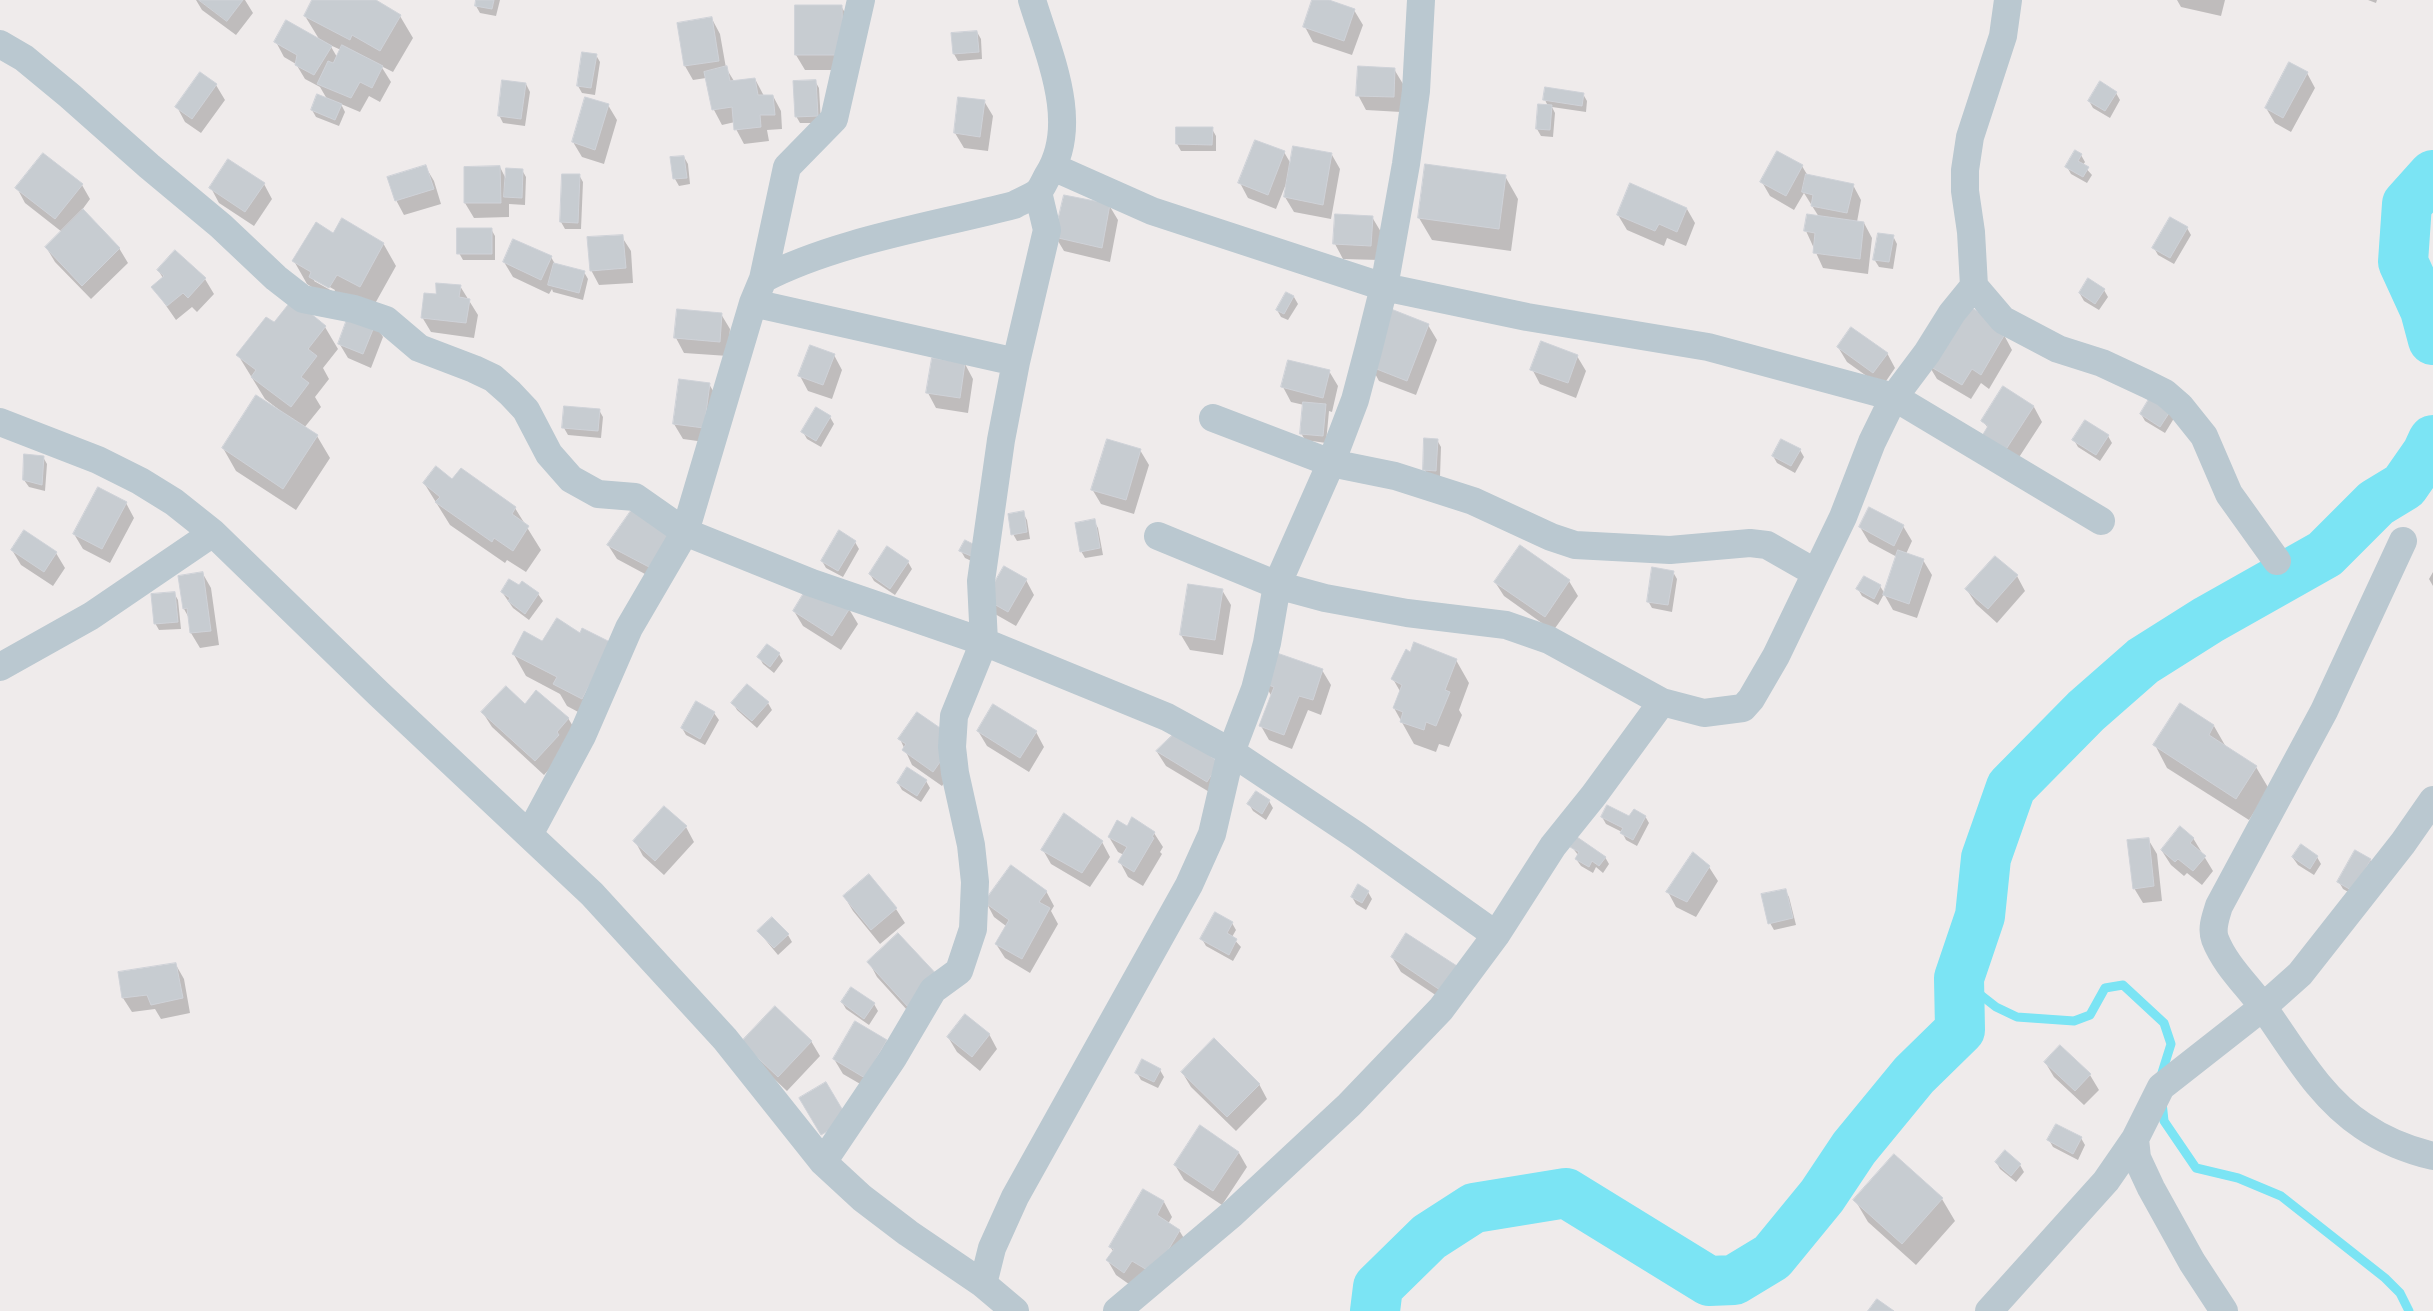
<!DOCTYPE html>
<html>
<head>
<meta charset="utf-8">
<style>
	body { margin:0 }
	canvas { display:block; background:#efebeb }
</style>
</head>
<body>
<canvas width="2433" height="1311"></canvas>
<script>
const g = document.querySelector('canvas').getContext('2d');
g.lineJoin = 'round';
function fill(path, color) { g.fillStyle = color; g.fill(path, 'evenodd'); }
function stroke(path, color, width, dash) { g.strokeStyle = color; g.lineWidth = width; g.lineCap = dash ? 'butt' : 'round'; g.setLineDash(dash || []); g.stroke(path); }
const shadow = new Path2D(`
	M196,0H245L253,13L236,35L202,10Z
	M314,0H374L400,16L413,38L393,72L381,66L391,82L380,102L369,96L360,112L341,104L345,112L339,126L316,117L312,110L327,99L320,87L305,79L296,64L284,57L276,42L319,39L305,16ZM330,45L341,50L337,57Z
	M477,0H500L496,16L480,13L476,6Z
	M1314,0H1325L1354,10L1363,25L1352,55L1313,42L1305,27Z
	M2177,0H2225L2221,16L2181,7Z
	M2368,0H2377L2376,3Z
	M841,6L850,21L851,70H805L796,55Z
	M712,19L720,34L726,68L734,81L755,79L764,96H773L781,111L782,129L767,130L769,141L744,144L736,129L735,122L722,125L714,110L706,78L693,80L685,66Z
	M977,32L981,39L982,59L958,61L954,54L952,34Z
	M596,55L600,62L595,95L582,93L578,86Z
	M1394,69L1403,84L1401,112L1366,110L1358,95Z
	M2307,73L2315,88L2291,132L2275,123L2266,108Z
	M815,81L819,88L821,123H800L796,116Z
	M526,84L530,92L525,126L503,123L499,115Z
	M216,85L225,100L201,133L185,122L177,107Z
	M2116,93L2120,100L2110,118L2093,108L2089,101Z
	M1583,94L1587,101L1586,112L1552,107L1555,113L1553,137L1541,136L1537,129L1548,106L1545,100Z
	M959,98L984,101L993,116L988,151L964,148L955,133Z
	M608,105L617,120L604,164L582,157L573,142Z
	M1212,129L1216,136V151H1181L1177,144Z
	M1284,152L1291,164L1332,155L1340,169L1331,219L1294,212L1285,197L1286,184L1276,209L1248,198L1240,183Z
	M2081,155L2085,162L2083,165L2092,175L2087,183L2071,174L2067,167Z
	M684,157L688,164L690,184L679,186L675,179Z
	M425,166L434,181L441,204L404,215L396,200Z
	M1802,166L1808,176L1853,185L1861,200L1857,222L1864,223L1872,238L1868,274L1823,268L1806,231L1819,217L1804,193L1794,210L1770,196L1762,182Z
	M500,167L506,179L522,170L526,177L525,205L509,204V217L474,218L465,203Z
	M579,175L583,182L581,229H565L561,222Z
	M1505,176L1518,199L1511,251L1432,240L1419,218Z
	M264,184L272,199L254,226L219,203L211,188Z
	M82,185L90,199L82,210L119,248L128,263L91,299L55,262L46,247L62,232L25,203L17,188Z
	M1109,205L1118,220L1110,262L1064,251L1055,236Z
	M1687,209L1695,223L1686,246L1667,238L1664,246L1627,230L1618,215Z
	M1372,217L1381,232L1379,260L1343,259L1335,244Z
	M2187,228L2191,235L2174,264L2158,255L2154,248Z
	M491,229L495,236V260H463L459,253Z
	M334,235L383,243L396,266L372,309L318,291L307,284L294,261ZM314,278L335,290L334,292L314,281Z
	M1893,236L1897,244L1893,269L1879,267L1874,259Z
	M622,237L631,251L633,283L599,285L591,270Z
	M175,251L205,279L214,294L197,312L192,307L176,320L153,287L163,278L158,270Z
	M551,257L555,264L584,272L588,279L583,300L553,292L552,289L549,294L513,277L504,262Z
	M460,286L478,315L474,338L431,332L422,317L437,296Z
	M2104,290L2108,297L2099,310L2084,301L2080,294Z
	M1286,294L1294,297L1298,304L1288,320L1281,317L1277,310Z
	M293,300L325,327L338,349L323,368L329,379L315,397L321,407L304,428L317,436L330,458L296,510L236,471L223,448L278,409L265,399L238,355L274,324Z
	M721,314L730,329L728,356L684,353L676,338Z
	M375,323L383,337L371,368L348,358L339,343Z
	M1428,325L1437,340L1416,395L1379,381L1371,366Z
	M2004,335L2012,350L1989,389L1981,383L1971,399L1937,379L1928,364Z
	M1838,347L1887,353L1895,368L1882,387L1847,362Z
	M834,355L842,370L832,399L808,391L800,376Z
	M1577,356L1586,371L1576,398L1540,384L1532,369Z
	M965,364L973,379L968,413L936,408L928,393Z
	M1329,371L1338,386L1332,412L1329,411L1326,443L1305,440L1301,433L1304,405L1291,402L1283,387Z
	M709,384L718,399L712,443L683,439L674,424Z
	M2004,388L2034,407L2042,422L2014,465L1983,421Z
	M2172,408L2176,415L2165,433L2145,421L2141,414Z
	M599,410L603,417L601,438L568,435L564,428Z
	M830,417L834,424L821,447L807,439L803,432Z
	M2108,436L2112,443L2100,461L2078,447L2074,440Z
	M1437,440L1441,447L1440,477H1429L1425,470Z
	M1140,450L1149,465L1134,514L1101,504L1092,489Z
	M1800,450L1804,457L1795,473L1777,463L1773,456Z
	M43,457L47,464L45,491L29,487L24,480Z
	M452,481L515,508L541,550L526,572L507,560L505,563L450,525L424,483Z
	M126,503L134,518L110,563L83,549L74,534Z
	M1023,513L1027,520L1030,539L1017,541L1013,534Z
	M1094,521L1098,528L1103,555L1085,558L1081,551Z
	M1903,526L1912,541L1906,554L1923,560L1932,575L1917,618L1893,610L1884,594L1878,605L1862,596L1858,589L1880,586L1885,594L1897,557L1869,542L1860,527Z
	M855,542L859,549L843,577L826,568L822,561Z
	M965,542L980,565L965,558L961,551Z
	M608,545L681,547L658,581L617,559Z
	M12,550L56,553L65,568L53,586L21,565Z
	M908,562L912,569L895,595L874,581L870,574Z
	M1673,572L1677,579L1672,612L1652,608L1648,601Z
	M2433,572V586L2429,579Z
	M203,574L211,588L219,645L200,648L191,633L189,618L184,609Z
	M2017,576L2025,591L1997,623L1976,604L1967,590Z
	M1026,580L1034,595L1016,626L995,614L986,599Z
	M1569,581L1578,596L1553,631L1504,596L1495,582Z
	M522,583L538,594L543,601L529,620L513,608L502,592L519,587Z
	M1222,590L1231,605L1223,655L1190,650L1181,635Z
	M174,593L178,600L181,629L159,630L155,623Z
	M849,609L858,624L841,650L803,626L794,611Z
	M580,634L595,721L567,706L560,694L526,676L513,653L542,642Z
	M779,654L783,661L774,673L763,664L759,657Z
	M1411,654L1456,660L1469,683L1459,710L1462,715L1449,747L1439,744L1436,752L1414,744L1394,708L1401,693L1393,679Z
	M1322,670L1331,685L1321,715L1308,710L1292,749L1269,740L1261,726L1272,697L1264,683Z
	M697,703L714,713L719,720L705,745L686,735L682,728Z
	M733,703H768L772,710L757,728L737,710Z
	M525,705L568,718L577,733L567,750L544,775L492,727L483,713Z
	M2214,726L2226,747L2256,767L2269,789L2249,820L2167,768L2155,745Z
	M978,731L1036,732L1044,747L1029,772L987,746Z
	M900,739L959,761L942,786L912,765Z
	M1157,752L1218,764L1216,796L1166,766Z
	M926,781L930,788L921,802L902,790L898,783Z
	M1256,793L1269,801L1273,808L1266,820L1253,811L1249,804Z
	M1645,816L1649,823L1637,846L1626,840L1622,832L1606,824L1602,817Z
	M686,827L694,842L664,875L643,856L635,841Z
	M1127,827L1154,833L1163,847L1160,852L1162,854L1143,886L1128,877L1120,862L1124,855L1118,852L1109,837Z
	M2193,838L2213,871L2202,885L2187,873L2184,876L2171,865L2162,851Z
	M2148,839L2157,854L2162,901L2143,903L2134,888Z
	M1102,842L1110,857L1090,887L1051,864L1043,850Z
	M1572,847L1605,857L1609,864L1603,873L1596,867L1593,873L1581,866L1576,859L1578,855Z
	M2317,857L2321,864L2314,875L2298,865L2293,858Z
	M2370,860L2374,867L2357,897L2343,889L2339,882Z
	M1709,867L1718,881L1696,917L1676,907L1668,892Z
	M869,876L896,909L905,923L880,944L853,911L844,896Z
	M1785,890L1789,897L1796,925L1774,930L1770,923Z
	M1046,891L1054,906L1051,911L1058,924L1030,973L1005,958L996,944L1006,926L994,917L986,902Z
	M1368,892L1372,899L1366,910L1356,904L1352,897Z
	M1232,923L1236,930L1232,937L1241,947L1233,961L1206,946L1202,939Z
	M758,931L788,935L792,942L778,955Z
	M1407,935L1449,1004L1401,972L1392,957Z
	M869,962L947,993L917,1021L877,977Z
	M176,965L184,979L190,1013L161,1019L155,1009L132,1012L123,998Z
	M851,989L874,1004L878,1011L869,1025L846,1009L842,1002Z
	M989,1034L997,1049L980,1071L957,1052L948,1037Z
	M811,1041L820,1056L787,1091L751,1057Z
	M886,1041L894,1055L874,1092L843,1074L834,1059Z
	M2060,1047L2090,1075L2099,1090L2084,1105L2054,1077L2045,1062Z
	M1160,1070L1164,1077L1158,1088L1141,1080L1137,1073Z
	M1182,1072L1259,1084L1267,1099L1236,1131L1191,1087Z
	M2057,1125L2081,1138L2085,1145L2078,1160L2053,1147L2049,1140Z
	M2006,1152L2020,1165L2024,1172L2016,1182L2000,1169L1996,1162Z
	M1239,1153L1247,1167L1222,1205L1184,1180L1175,1165Z
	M1143,1191L1164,1202L1172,1217L1168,1224L1179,1230L1188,1245L1133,1287L1116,1275L1108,1261L1114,1252L1110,1247Z
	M1942,1199L1955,1221L1916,1265L1868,1222L1855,1200Z`);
const stream = new Path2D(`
	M1959,978L1996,1007L2017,1017L2074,1021L2090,1015L2105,988L2123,985L2164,1023L2171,1044L2160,1079
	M2162,1102L2164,1121L2196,1168L2238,1178L2281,1196L2385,1278L2400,1293L2409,1311`);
const river = new Path2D(`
	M2433,175L2407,204L2403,262L2425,310L2433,340
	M1375,1311L1378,1287L1429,1237L1474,1208L1566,1193L1709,1281L1734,1280L1772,1257L1822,1196L1854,1148L1914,1075L1960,1030L1959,978L1980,916L1986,858L2011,787L2086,711L2143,661L2208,620L2325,554L2376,503L2404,486L2427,453L2433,440`);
const building = new Path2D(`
	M199,0H243L227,21Z
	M312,0H376L401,15L380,51L352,35L350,40L304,16Z
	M476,0H494L492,9L475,6Z
	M1312,0H1329L1355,9L1344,41L1303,27Z
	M795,5H842L843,55H795Z
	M712,17L719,61L684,66L677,23Z
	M286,20L332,46L314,75L295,65L297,55L274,42Z
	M977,31L979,52L953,54L951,33Z
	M342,45L383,66L372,88L360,82L351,98L317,84L328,61L333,63Z
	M582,52L597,54L591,88L577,86Z
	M2289,62L2308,72L2283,118L2265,108Z
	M727,66L730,81L755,78L758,95H773L775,115H760L761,127L734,130L732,107L712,110L704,72Z
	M1358,66L1395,68L1394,97L1356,96Z
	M200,72L217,84L192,119L175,107Z
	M502,80L526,83L521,119L498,116Z
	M816,80L818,116L795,117L793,81Z
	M2100,81L2117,92L2105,111L2088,101Z
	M1545,87L1584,93L1582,106L1543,100Z
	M317,94L342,104L335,120L311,110Z
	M585,97L609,104L595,150L572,142Z
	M958,97L985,100L980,137L954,133Z
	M1538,104L1552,105L1550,130L1536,129Z
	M1176,127H1213L1212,145L1176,144Z
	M1255,140L1285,151L1268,195L1238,183Z
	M1293,146L1332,153L1323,205L1284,197Z
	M2075,150L2082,154L2078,161L2089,167L2083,177L2065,167Z
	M1777,151L1803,165L1786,196L1760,182Z
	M43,153L83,184L55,219L15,188Z
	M684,156L687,178L673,179L670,157Z
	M228,159L265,183L245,212L209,188Z
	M1425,164L1506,175L1499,229L1418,218Z
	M426,165L434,189L395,201L387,177Z
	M500,166L501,203H464V167Z
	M506,168L523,169L522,198L504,197Z
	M562,174H580L578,223L560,222Z
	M1806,174L1854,184L1847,213L1811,206L1813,195L1802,192Z
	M1630,183L1687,208L1677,232L1659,224L1655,231L1617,215Z
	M1064,195L1110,204L1102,248L1054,237Z
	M83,209L120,248L82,286L45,247Z
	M1335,214L1373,216L1371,246L1333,244Z
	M1807,214L1864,222L1860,259L1813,253L1815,233L1804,231Z
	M2170,217L2188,227L2170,258L2152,248Z
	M342,218L384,243L360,287L337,275L329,288L309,277L311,272L292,261L316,222L333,233Z
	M457,228H492V254H457Z
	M1878,233L1894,235L1889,262L1873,260Z
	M623,235L626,268L590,271L587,237Z
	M513,239L552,256L541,280L503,262Z
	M175,250L206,278L188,298L183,293L167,306L151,287L164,276L157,270Z
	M554,263L585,271L579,293L548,285Z
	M2088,278L2105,289L2095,304L2079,293Z
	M436,283L461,285L459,297L470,299L466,323L421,318L424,293L436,294Z
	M1286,292L1294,296L1284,314L1276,310Z
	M293,299L326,326L308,349L317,356L301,377L309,383L291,407L251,377L256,370L236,355L266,317L274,322Z
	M1963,303L1993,320L2005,334L1981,375L1972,369L1962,385L1926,364Z
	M677,309L722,313L720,342L674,338Z
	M1391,309L1429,324L1407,381L1369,366Z
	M350,311L376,322L363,354L338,344Z
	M1851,327L1888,353L1873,373L1837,347Z
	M1541,341L1578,355L1568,383L1530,370Z
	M810,345L835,354L823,385L798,376Z
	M932,358L965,363L960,398L926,393Z
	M1288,360L1330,370L1323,398L1281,387Z
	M679,379L710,383L704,428L673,424Z
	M2003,386L2034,406L2005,451L1982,436L1988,426L1981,421Z
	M2152,394L2173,407L2160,427L2140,414Z
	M256,395L318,435L283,489L222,448Z
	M1303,402L1326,404L1323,436L1300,434Z
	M564,406L600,409L598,431L562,428Z
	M816,407L831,416L816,441L801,432Z
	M2085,420L2109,435L2096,455L2072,440Z
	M1424,438L1438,439L1436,471L1423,470Z
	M1107,439L1141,449L1126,500L1091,490Z
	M1781,439L1801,449L1791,466L1772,456Z
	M24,454L44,456L42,485L23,480Z
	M436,466L452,479L461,468L516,507L512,514L529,526L513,551L494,538L492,542L435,502L440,497L423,483Z
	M98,487L127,502L102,549L73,534Z
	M635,505L673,532L649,567L607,545Z
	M1869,507L1904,525L1894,546L1859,527Z
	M1024,511L1027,532L1011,535L1008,514Z
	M1095,519L1100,548L1080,552L1075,523Z
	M24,530L57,552L44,572L11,550Z
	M839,530L856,541L838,571L821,561Z
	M965,540L981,548L976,558L959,551Z
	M1520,545L1570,580L1545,617L1494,582Z
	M887,546L909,561L890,589L869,574Z
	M1898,550L1924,559L1909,604L1883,595Z
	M1995,556L2018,575L1988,609L1965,589Z
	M1004,566L1027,579L1008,612L985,599Z
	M1652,567L1674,571L1668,605L1647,602Z
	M203,572L211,631L190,633L187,608L183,609L178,576Z
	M1864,576L1881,585L1874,599L1856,589Z
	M509,579L519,585L522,581L539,593L525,614L508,601L510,598L501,592Z
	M810,583L850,608L832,636L793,611Z
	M1188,584L1223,589L1215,640L1180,635Z
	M175,592L178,622L154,624L151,594Z
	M557,618L580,633L582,628L612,643L582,699L553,684L557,677L512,654L524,631L542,641Z
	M1414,642L1457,659L1445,690L1450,692L1436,726L1426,722L1424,730L1400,722L1403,712L1393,708L1402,685L1391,679L1406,649L1410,652Z
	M767,644L780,653L770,667L757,657Z
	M1274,652L1323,669L1313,700L1299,696L1284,735L1259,726L1274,687L1263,683Z
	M747,684L769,702L752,721L731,703Z
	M506,686L525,704L536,690L569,718L557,732L559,735L535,761L481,712Z
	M696,701L715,712L700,739L681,728Z
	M2180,703L2214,725L2209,735L2257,766L2236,799L2153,745Z
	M993,704L1037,731L1020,758L977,731Z
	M917,712L943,730L939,736L952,745L933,772L902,750L906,744L898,739Z
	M1178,730L1219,763L1207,782L1156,751Z
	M907,767L927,780L917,796L897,783Z
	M1256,791L1270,800L1262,814L1247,804Z
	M1607,805L1629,816L1634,809L1646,816L1633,840L1620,833L1623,828L1601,817Z
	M664,806L687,826L655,861L633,841Z
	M1064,813L1103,841L1082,873L1041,850Z
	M1132,817L1155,832L1152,837L1154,838L1134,872L1118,862L1127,847L1108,837L1117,820L1127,826Z
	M2180,826L2194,838L2190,843L2206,856L2193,871L2178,859L2175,862L2161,850Z
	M1577,837L1606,857L1599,866L1592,861L1589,867L1575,859L1579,852L1570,847Z
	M2149,838L2154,886L2133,889L2127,840Z
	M2301,844L2318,856L2310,869L2292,857Z
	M2355,850L2371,859L2353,891L2337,882Z
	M1693,852L1710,866L1687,902L1666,892Z
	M1011,865L1047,891L1039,902L1050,908L1022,959L995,944L1009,920L984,902Z
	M869,874L897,908L871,930L843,896Z
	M1358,884L1369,891L1362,903L1351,897Z
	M1786,889L1793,918L1768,924L1761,894Z
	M1215,912L1233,922L1227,933L1237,939L1229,955L1200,939Z
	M772,917L789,934L774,948L757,931Z
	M898,933L940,978L908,1007L867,962Z
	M1406,933L1457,966L1440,990L1391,957Z
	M176,963L183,998L151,1005L147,995L122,998L118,972Z
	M851,987L875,1003L864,1019L841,1002Z
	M775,1006L812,1041L778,1077L741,1042Z
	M965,1014L990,1034L972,1057L947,1037Z
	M855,1021L887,1040L865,1078L833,1059Z
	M1214,1038L1260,1084L1227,1117L1181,1072Z
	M2060,1045L2091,1074L2075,1091L2044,1062Z
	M1142,1059L1161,1069L1154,1082L1135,1073Z
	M826,1082L848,1119L821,1135L799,1098Z
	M2056,1124L2082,1137L2073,1154L2047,1140Z
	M1200,1125L1239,1152L1213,1191L1174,1165Z
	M2005,1150L2021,1164L2011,1176L1995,1162Z
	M1894,1154L1943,1198L1902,1244L1853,1200Z
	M1143,1189L1164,1201L1157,1215L1180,1230L1154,1274L1132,1261L1124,1273L1106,1260L1114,1249L1109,1247Z
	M1877,1299L1894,1311H1868Z`);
const street = new Path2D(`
	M2008,0L2003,36L1970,137L1965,170V191L1971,232L1974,286L2003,320L2058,349L2102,363L2147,384L2165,393L2180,406L2204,436L2229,494L2277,561
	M0,44L24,58L70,96L149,166L221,226L276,278L303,299L354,309L386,320L419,348L474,369L493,378L510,393L526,410L549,454L571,479L598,494L635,497L685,532L812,583L984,642L1167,717L1231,752L1357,836L1496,935
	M1053,167L1152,211L1384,287L1527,317L1708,347L1894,397L2101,521
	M763,279L787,167L834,119L861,0
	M753,303L1016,362
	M1213,418L1331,463L1395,476L1473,501L1551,537L1575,545L1670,550L1750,543L1767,545L1816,573
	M0,422L98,460L140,481L174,502L213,533L379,694L592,894L725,1039L823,1162L862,1198L908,1233L983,1284L1015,1311
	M1158,536L1277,585L1325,598L1407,613L1506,625L1549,640L1662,702L1704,713L1743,708L1751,699L1776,656L1816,573L1843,517L1872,442L1894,397L1927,353L1952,313L1974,286
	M2403,541L2324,711L2219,906C2216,916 2211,928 2215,939C2225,965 2247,985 2263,1007C2293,1049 2319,1097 2363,1126C2385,1141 2408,1150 2433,1156
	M0,667L91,616L213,533
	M530,833L582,736L629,628L685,532L753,303L763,279C836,241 934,226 1014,205C1021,201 1032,197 1038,192C1042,188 1045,180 1048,175C1081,123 1048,53 1032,0
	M823,1162L893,1058L933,990L959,971L973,929L975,882L971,845L955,773L952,747L954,716L984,642L981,581L1001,440L1016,362L1047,230L1038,192
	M983,1284L992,1248L1015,1197L1189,885L1212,834L1231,752L1255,689L1267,643L1277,585L1331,463L1355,400L1369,347L1384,287L1406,164L1416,91L1421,0
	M1117,1311L1232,1214L1349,1105L1441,1009L1496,935L1553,846L1594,795L1662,702
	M1989,1311L2106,1181L2135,1139
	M2224,1311L2192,1262L2151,1188L2137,1158L2135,1139L2161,1087L2263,1007L2300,974L2403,843L2433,800`);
fill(shadow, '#0003');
stroke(stream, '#7be4f4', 9);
stroke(river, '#7be4f4', 50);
fill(building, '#c7ccd1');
stroke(building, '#cfd2d8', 1);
stroke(street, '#bac8d0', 28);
</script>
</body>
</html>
